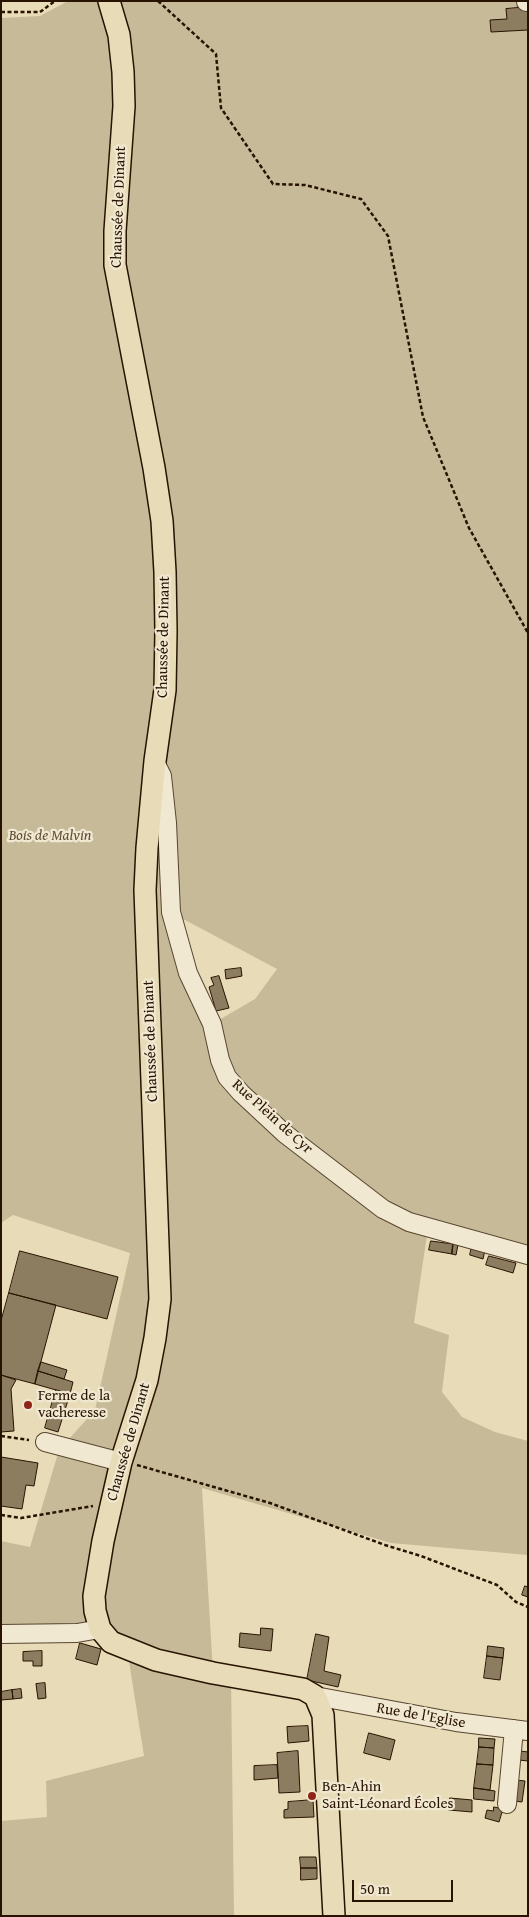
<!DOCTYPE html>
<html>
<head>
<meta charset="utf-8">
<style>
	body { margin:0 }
	#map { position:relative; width:529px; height:1917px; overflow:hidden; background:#e8dcb8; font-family:"Gentium Book Plus",serif }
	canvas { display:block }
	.frame { position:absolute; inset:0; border:2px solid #281301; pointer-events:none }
	.scale { position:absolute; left:352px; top:1880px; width:101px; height:22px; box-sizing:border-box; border:2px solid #281301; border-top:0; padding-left:6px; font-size:15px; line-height:18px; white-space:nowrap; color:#281301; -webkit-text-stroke:4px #f0e8d1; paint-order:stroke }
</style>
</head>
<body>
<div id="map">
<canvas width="529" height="1917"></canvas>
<div class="frame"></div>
<div class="scale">50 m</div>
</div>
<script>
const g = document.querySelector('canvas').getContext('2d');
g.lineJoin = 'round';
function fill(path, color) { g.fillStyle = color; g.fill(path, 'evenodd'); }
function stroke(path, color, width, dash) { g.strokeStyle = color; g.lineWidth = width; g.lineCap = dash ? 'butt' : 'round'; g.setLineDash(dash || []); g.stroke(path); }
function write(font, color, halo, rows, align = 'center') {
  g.font = font + ' "Gentium Book Plus",serif'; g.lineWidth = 4.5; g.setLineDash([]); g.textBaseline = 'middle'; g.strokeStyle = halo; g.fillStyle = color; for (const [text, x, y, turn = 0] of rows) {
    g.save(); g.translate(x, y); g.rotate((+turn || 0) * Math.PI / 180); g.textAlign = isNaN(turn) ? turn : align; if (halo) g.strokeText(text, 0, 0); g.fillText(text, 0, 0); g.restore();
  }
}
const green = new Path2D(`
	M68,1H528V1255L428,1228L414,1323L449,1335L442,1392L462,1417L495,1432L528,1441V1555L391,1543L202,1488L213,1672L231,1675L234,1916H1V1821L47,1817L46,1781L144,1756L127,1649L100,1629L1,1634V1541L30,1547L59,1450L95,1410L130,1253L13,1215L1,1223V18L40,16ZM172,913L277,969L255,999L212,1024Z`);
const building = new Path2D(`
	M528,7V30L491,32L490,20L507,19L506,9Z
	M241,968L242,976L226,979L225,970Z
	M219,976L229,1008L216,1011L209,987L214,985L211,978Z
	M431,1241L453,1244L452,1254L429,1250Z
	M453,1244L458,1245L456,1255L452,1254Z
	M472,1246L485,1250L483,1259L470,1255Z
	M20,1251L118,1277L107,1319L9,1293Z
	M489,1256L516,1263L513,1273L486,1265Z
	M9,1293L56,1305L35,1384L1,1375V1321Z
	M41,1362L67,1370L64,1379L38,1371Z
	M38,1371L73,1382L70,1394L35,1384Z
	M1,1375L16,1380L11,1389L14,1431L1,1432Z
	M56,1390L70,1394L58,1432L45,1428Z
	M1,1457L38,1463L34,1486L26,1485L22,1509L1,1506Z
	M525,1586L528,1587V1597L522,1595Z
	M261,1628L273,1629L271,1651L239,1647L240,1633L260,1635Z
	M316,1634L329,1637L324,1671L341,1675L338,1687L307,1680Z
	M80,1643L101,1649L97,1665L76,1659Z
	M488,1646L504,1648L503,1658L487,1656Z
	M42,1651V1666H33V1661H23V1652Z
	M487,1656L503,1658L500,1680L484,1678Z
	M45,1683L46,1698L38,1699L36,1684Z
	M21,1689L22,1698L13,1699L12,1690Z
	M12,1690L13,1699L1,1700V1692Z
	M308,1726L309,1741L288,1743L287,1727Z
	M369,1733L395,1740L390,1760L364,1753Z
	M479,1738L495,1739L494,1748L479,1747Z
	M479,1747L494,1748L493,1765L477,1764Z
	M298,1751L300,1792L279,1793L277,1753Z
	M520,1751L528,1752V1761L519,1760Z
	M477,1764L493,1765L490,1790L474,1788Z
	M277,1765L278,1778L254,1780V1766Z
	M516,1780L525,1781L522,1802L514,1801Z
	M474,1788L495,1791L494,1801L474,1799Z
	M450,1798L472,1800V1812L449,1810Z
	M313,1800L314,1817L284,1818V1810L288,1809V1802Z
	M494,1807L503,1809L499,1822L485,1818L487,1810L493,1811Z
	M300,1857H316L317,1868H301Z
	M301,1868H317V1879L301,1880Z`);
const path = new Path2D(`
	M158,1L216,54L221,108L273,184L305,185L361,199L388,236L423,417L469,528L528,633
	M1,12H40L55,1
	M1,1436L29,1440
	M137,1465L270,1503L385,1545L421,1556L497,1585L516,1602L528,1607
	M1,1515L21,1518L93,1506`);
const minor = new Path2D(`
	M526,2V1
	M157,766L162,776L167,823L171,912L188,973L212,1024L220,1060L227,1077L241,1093L284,1133L383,1209L409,1222L528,1255
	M45,1442L121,1462
	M1,1634L77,1633L100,1629
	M315,1696L456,1722L528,1731
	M507,1804L514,1729`);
const major = new Path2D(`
	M109,1L119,35L123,72L124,106L115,231V265L154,468L162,521L165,572L166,631L165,690L155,761L147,848L145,890L160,1299L155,1338L147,1380L121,1462L103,1541L94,1596L95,1611L100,1629L111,1642L156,1660L213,1673L303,1689L315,1696L323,1715L334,1916`);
const markers = [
	[28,1405,5,"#8f2418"],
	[312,1796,5,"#8f2418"]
];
const streetNames = [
	["Chaussée de Dinant",119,207,-88],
	["Chaussée de Dinant",164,637,-89],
	["Chaussée de Dinant",151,1041,-92],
	["Rue Plein de Cyr",272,1117,42],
	["Chaussée de Dinant",129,1442,-74],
	["Rue de l'Eglise",421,1716,10]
];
const parkNames = [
	["Bois de Malvin",50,836]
];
const poiNames = [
	["Ferme de la",38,1396],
	["vacheresse",38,1413],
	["Ben-Ahin",322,1787],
	["Saint-Léonard Écoles",322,1804]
];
fill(green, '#c7ba99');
fill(building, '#8c7c60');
stroke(building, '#281301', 1);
stroke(minor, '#58452f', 20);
stroke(major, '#281301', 24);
stroke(path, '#281301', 2.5, [4, 2.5]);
stroke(minor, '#f0e8d1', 18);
stroke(major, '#e8dcb8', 21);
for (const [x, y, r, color] of markers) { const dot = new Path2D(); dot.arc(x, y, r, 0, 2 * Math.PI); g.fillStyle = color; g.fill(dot); stroke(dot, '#f0e8d1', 2); }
write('15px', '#281301', '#f0e8d1', streetNames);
write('italic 15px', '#604d36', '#f0e8d1', parkNames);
write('15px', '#281301', '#f0e8d1', poiNames, 'left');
</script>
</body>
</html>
